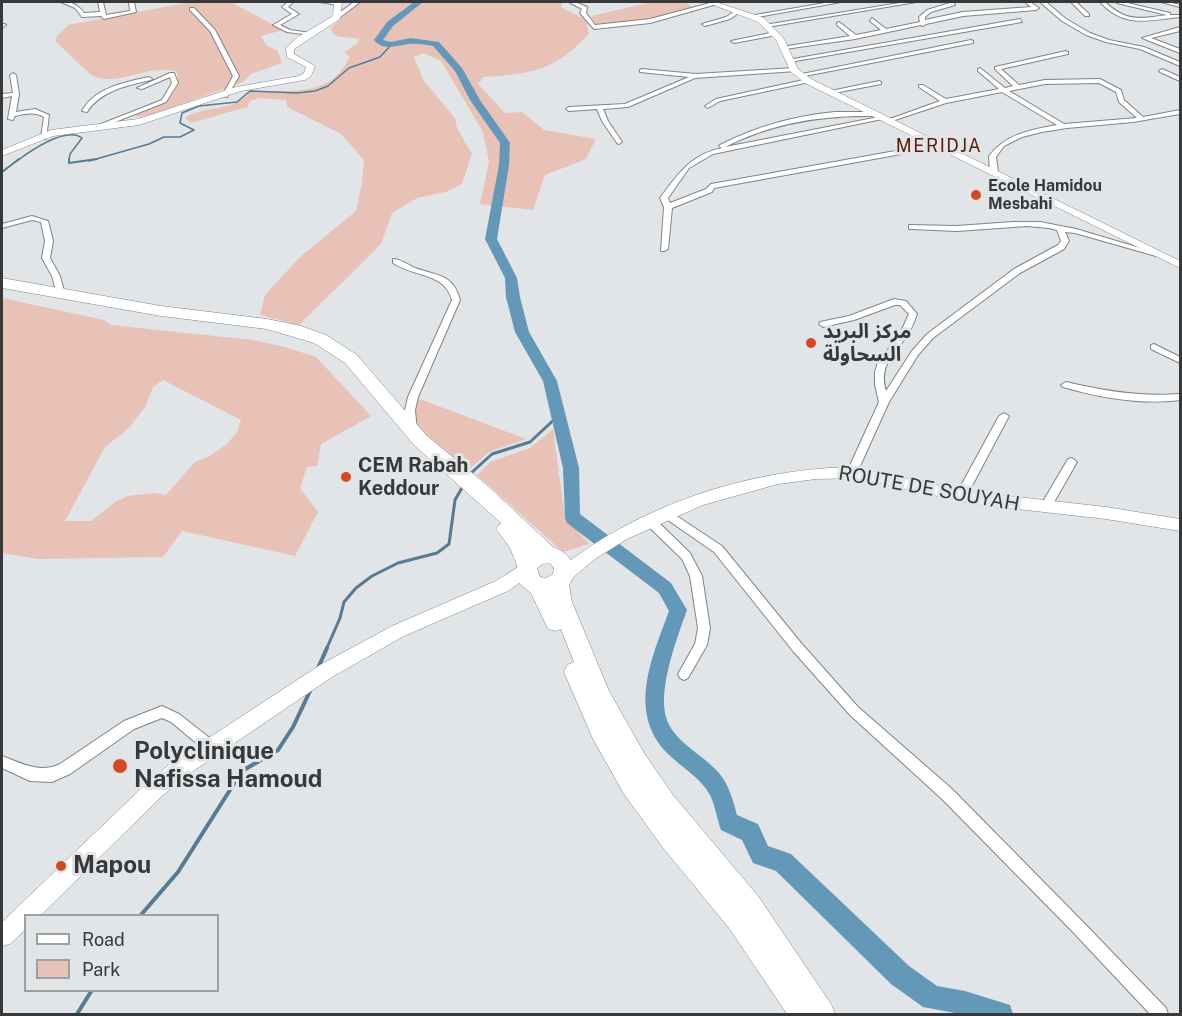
<!DOCTYPE html>
<html>
<head>
<meta charset="utf-8">
<style>
	body { margin:0 }
	#map { position:relative; width:1182px; height:1016px; overflow:hidden; background:#e1e5e7; font-family:"Public Sans",sans-serif }
	canvas { display:block }
	.frame { position:absolute; inset:0; border:3px solid #363839; pointer-events:none }
	.legend { position:absolute; left:24px; top:914px; width:195px; height:78px; box-sizing:border-box; background:#e1e5e7; border:2px solid #9da0a1; margin:0; padding:8px 10px; list-style:none; font-size:18px; color:#363839 }
	.legend li { display:flex; align-items:center; gap:12px; height:30px }
	.legend b { width:30px; border:2px solid #9da0a1 }
</style>
</head>
<body>
<div id="map">
<canvas width="1182" height="1016"></canvas>
<div class="frame"></div>
<ul class="legend">
<li><b style="height:8px;background:#fff"></b>Road</li>
<li><b style="height:16px;background:#e9c2b7"></b>Park</li>
</ul>
</div>
<script>
const g = document.querySelector('canvas').getContext('2d');
g.lineJoin = 'round';
function fill(path, color) { g.fillStyle = color; g.fill(path, 'evenodd'); }
function stroke(path, color, width, dash) { g.strokeStyle = color; g.lineWidth = width; g.lineCap = dash ? 'butt' : 'round'; g.setLineDash(dash || []); g.stroke(path); }
function write(font, color, halo, rows, align = 'center') {
  g.font = font + ' "Public Sans","Noto Sans Arabic",sans-serif'; g.lineWidth = 6; g.setLineDash([]); g.textBaseline = 'middle'; g.strokeStyle = halo; g.fillStyle = color; for (const [text, x, y, turn = 0] of rows) {
    g.save(); g.translate(x, y); g.rotate((+turn || 0) * Math.PI / 180); g.textAlign = isNaN(turn) ? turn : align; if (halo) g.strokeText(text, 0, 0); g.fillText(text, 0, 0); g.restore();
  }
}
const green = new Path2D(`
	M191,2H231L283,30L261,36L267,46L277,50L282,63L251,74L243,82L151,115L137,117L135,115C155,107 184,98 177,72C149,62 117,89 91,75L55,41L57,36L68,25Z
	M358,2H563L561,7L586,20L589,34C554,71 532,74 483,77L478,84L505,113L522,112L544,130L596,139L586,159L545,175L533,210L480,204L489,162L483,132L441,61L423,53L414,57L424,81L455,118L457,128L472,154L462,184L446,192L417,198L392,213L381,244L299,325L260,315L265,295L300,257L356,211L362,183L364,160L341,134L287,107L286,100L259,98L250,101L247,107L191,123L185,118C203,105 236,112 249,92C290,88 327,101 350,57L344,52L357,44L359,39L336,36L330,29Z
	M652,2H685L694,8L653,19L596,26L591,16Z
	M2,298L104,320L111,325L253,340L285,347L316,357L371,416L321,444L317,466L307,467L300,488L318,512L295,556L182,531L163,557L38,559L2,553ZM163,380L241,420L237,432L227,444L210,456L195,462L166,495L154,493L128,496L115,502L91,521H65L105,447L129,428L145,407L153,387Z
	M417,398L526,439L489,452L466,472L416,427L415,412Z
	M553,429L565,517L589,544L563,552L477,475L490,462L530,448Z`);
const streamFar3 = new Path2D(`
	M17,161C30,151 66,126 82,138L70,154L69,161
	M89,161L149,144L164,137H180L194,130L180,123L182,113L199,106L237,102L250,91L297,93L315,91L328,86L349,68L380,57L391,45`);
const streamFar2 = new Path2D(`
	M69,159V163L97,159
	M2,172L19,159`);
const streamFar1 = new Path2D(`
	M469,475L492,454L530,442L559,415
	M326,650L340,618L344,602L356,588L372,576L398,563L437,553L449,544L455,500L463,486`);
const stream = new Path2D(`
	M318,668L327,648
	M140,916L178,872L242,771L278,750L293,727L311,689
	M77,1014L92,990`);
const river = new Path2D(`
	M414,2H423L393,26L383,40L391,42L410,38L439,42L462,68L480,100L510,143L509,165L497,239L517,278L520,297L529,332L557,381L579,468L580,514L671,583L687,610C677,638 658,688 666,717C672,741 704,755 719,773C729,785 733,800 737,815L758,824L768,846L791,854L909,966L937,986L965,991L1010,1005L1013,1014H960L923,1007L891,984L776,871L753,863L742,840L721,830C717,819 715,805 710,795C700,777 681,767 667,753C627,712 652,657 669,611L659,593L567,523L565,518L563,468L543,381L515,332L506,297L505,278L485,239L499,165L500,143L470,100L455,71L433,46C426,45 417,43 409,44C396,45 384,52 374,40L387,22Z`);
const street = new Path2D(`
	M61,2C71,1 78,5 84,13L100,12L98,2H103L106,15L130,11L129,2H134L136,12L104,19L101,16L82,17L75,8Z
	M288,2H293L288,7L299,14L280,25L290,30L311,33V35L287,32L273,25L292,14L282,7Z
	M320,2H338L341,3L338,5Z
	M354,2H360L339,18H335V16Z
	M569,2H575L587,7L586,13L595,25L650,19L714,2L717,4L650,23L594,29L580,13L582,9Z
	M831,2H841L752,18L749,16Z
	M906,2H916L767,27L764,25Z
	M953,2L955,5L931,12L925,17V20L963,12L1031,7L1025,2H1030L1039,8L1036,10L963,16L926,24L923,26L921,25L855,39L785,49L782,47L850,36L837,25V23L839,22L856,35L881,30L870,21L872,18L886,29L920,22L919,17L927,10Z
	M1040,2H1046L1066,19L1090,33L1109,40L1144,47L1180,62V66L1140,49L1106,42L1086,35L1062,21Z
	M1071,2H1076L1089,14V16H1085Z
	M1100,2H1105C1126,22 1140,19 1167,15L1117,3V2H1123L1170,13V15H1180V17C1148,20 1125,29 1100,2Z
	M1161,2H1168L1180,5V7Z
	M190,8H194L215,30L239,76L227,97L222,96L233,76L210,31L190,10Z
	M735,11L740,12L730,19L705,26L702,24L726,17Z
	M1020,19L1022,22L790,62L787,60Z
	M2,24H5L6,25L2,28Z
	M1180,27V31L1151,38L1180,49V53L1142,38Z
	M775,32L777,33V35L734,43L731,41Z
	M971,40L973,41V43L800,77L797,75Z
	M1066,51L1068,52V54L1001,69L1019,85L1045,80L1100,79L1121,90L1124,100L1143,117L1180,110V114L1133,122L1067,128L1042,132L1022,137L1004,146L996,157L998,172L994,174L990,172L989,156C1006,134 1030,130 1057,125L1002,92L946,103L892,121L887,120L940,101L919,87V85H923L946,99L999,89L978,71V69L980,68L1005,88L1013,86L995,69V67ZM1099,83L1116,92L1119,102L1137,118L1064,124L1009,91L1045,84Z
	M794,68L796,69V71L695,78L628,107L603,109L608,121L622,142L619,144L617,143L602,121L597,109L569,111L566,109L569,107L625,104L689,77L640,72V70L642,69L696,74Z
	M1162,69L1180,77V81L1160,72L1159,71Z
	M13,73L16,75L19,94L16,112L35,109L49,115L46,139L41,138L44,117C34,111 25,114 15,116L13,120L8,119L12,96L2,98V94L13,93L10,75Z
	M170,73H174L178,83L166,102L100,128H96V126L162,100L172,83L170,77L142,89L137,88Z
	M149,77L152,79L151,80C128,85 100,91 87,112L82,111C94,88 125,82 149,77Z
	M808,79L811,81L810,82L720,101L708,108L705,106L716,99Z
	M879,81L881,82V84L829,94L826,92Z
	M835,112H874L877,114L874,116C821,115 772,123 725,147L884,116L887,118L713,154L689,168L668,198L670,203L706,189L711,184L940,143L943,145L940,147L714,188L712,192L672,208L668,249L664,251H661L664,207L660,198C678,174 691,154 722,148L719,146L720,145C757,126 794,116 835,112Z
	M32,216L48,221L53,241L50,258L60,276L65,294L64,296H58L57,294L52,276L42,258L45,241L41,222L32,220L2,228V224Z
	M1013,222H1040L1076,229L1160,254L1156,256L1075,233L1065,232L1069,241L1064,249L1020,273L933,338L918,355L889,402L856,475H848L847,472L879,402L875,385V372L878,362L899,336L909,314L900,305H895L854,320L823,327L819,324L820,322L849,316L894,299L906,301L917,314C914,323 910,332 904,340C891,358 879,367 886,391L912,351L927,334L1014,269L1058,245L1061,241L1057,230L1049,228L1027,226L957,231L912,229H909V225L957,226Z
	M393,259C401,259 408,265 415,268C438,276 453,274 460,300L418,397L415,410L417,431L412,434L407,431L405,410L408,397L452,300C444,272 416,278 393,263Z
	M1154,344L1180,357V363L1151,349V345Z
	M1066,382C1104,391 1141,397 1180,394V400C1141,405 1101,398 1063,387L1061,385Z
	M1004,413L1009,416L965,499H957L956,496L957,493L999,416Z
	M1072,458L1077,462L1049,511H1041L1040,508L1041,505L1068,459Z
	M666,509L722,546L801,643L858,707L952,789L1081,920L1166,1008L1168,1014H1150L1071,930L942,799L850,715L793,651L714,552L662,516L661,513L662,510Z
	M650,517L654,518L690,553L702,576L710,628L707,645L688,678L684,680L680,678L678,674L695,644L698,628L690,576L682,559L646,524L645,521L646,518Z
	M162,706L179,714L216,743L217,747L216,751L211,753L206,751L171,722L162,718L134,729L70,774L52,782L30,781L2,768V756C21,763 40,774 60,764L124,721Z`);
const secondary = new Path2D(`
	M334,2H342L340,19L294,49V54L315,66L311,76L305,80L241,91L139,125L53,136L2,156V150L51,130L138,119L236,87L299,76L304,73L306,67L287,57L286,48L298,37L333,16Z
	M706,2H716L764,18L784,39L798,69L811,79L1180,261V268L805,83L791,72L776,40L758,22Z
	M849,467L973,492L1106,507L1180,519V531L1106,519L973,504L857,478L816,479L778,484L703,505L627,539L595,559L570,580L564,582L558,580L556,575L558,570C639,505 746,470 849,467Z
	M526,562L532,564L534,569L532,574L508,591L404,636L332,677L189,774L162,796L40,916H26V929L10,944L2,946V922L148,782L175,760L320,665L392,626L496,581Z`);
const highway = new Path2D(`
	M2,278L161,306L267,319L301,326L326,335L357,355L426,435L489,487L553,547C570,553 581,569 569,585L572,602L609,691L644,753L673,795L758,896L831,1004L835,1014H787L729,928L664,849L624,794L593,739L564,672L567,665L574,662L561,629L556,631L548,629L531,593L520,584L517,578V565L510,548L496,529L501,523L414,445L345,363L314,343L267,329L161,316L2,288ZM550,563L554,568L553,574L546,578L540,577L537,568L543,564Z`);
const markers = [
	[976,195,6,"#d34a21"],
	[811,343,6,"#d34a21"],
	[346,477,6,"#d34a21"],
	[120,766,8,"#d34a21"],
	[61,866,6,"#d34a21"]
];
const farPoinames = [
	["Ecole Hamidou",988,186],
	["Mesbahi",988,204]
];
const farQuarternames = [
	["MERIDJA",939,146]
];
const poiNames = [
	["مركز البريد",823,332],
	["السحاولة",823,355],
	["CEM Rabah",358,466],
	["Keddour",358,489]
];
const streetNames = [
	["ROUTE DE SOUYAH",929,489,10]
];
const nearPoinames = [
	["Polyclinique",134,752],
	["Nafissa Hamoud",134,780],
	["Mapou",73,866]
];
fill(green, '#e9c2b7');
stroke(streamFar3, '#567b93', 1.5);
stroke(streamFar2, '#567b93', 2);
stroke(streamFar1, '#567b93', 3);
stroke(stream, '#567b93', 4);
fill(river, '#6498b9');
stroke(street, '#818486', 2);
stroke(secondary, '#818486', 1);
stroke(highway, '#818486', 1);
fill(street, '#fff');
fill(secondary, '#fff');
fill(highway, '#fff');
for (const [x, y, r, color] of markers) { const dot = new Path2D(); dot.arc(x, y, r, 0, 2 * Math.PI); g.fillStyle = color; g.fill(dot); stroke(dot, '#e1e5e7', 2); }
write('bold 16px', '#363839', '#e1e5e7', farPoinames, 'left');
g.letterSpacing = '1.5px';
write('18px', '#5c1a07', '#e1e5e7', farQuarternames);
g.letterSpacing = '0px';
write('bold 20px', '#363839', '#e1e5e7', poiNames, 'left');
write('20px', '#363839', '#e1e5e7', streetNames);
write('bold 24px', '#363839', '#e1e5e7', nearPoinames, 'left');
</script>
</body>
</html>
